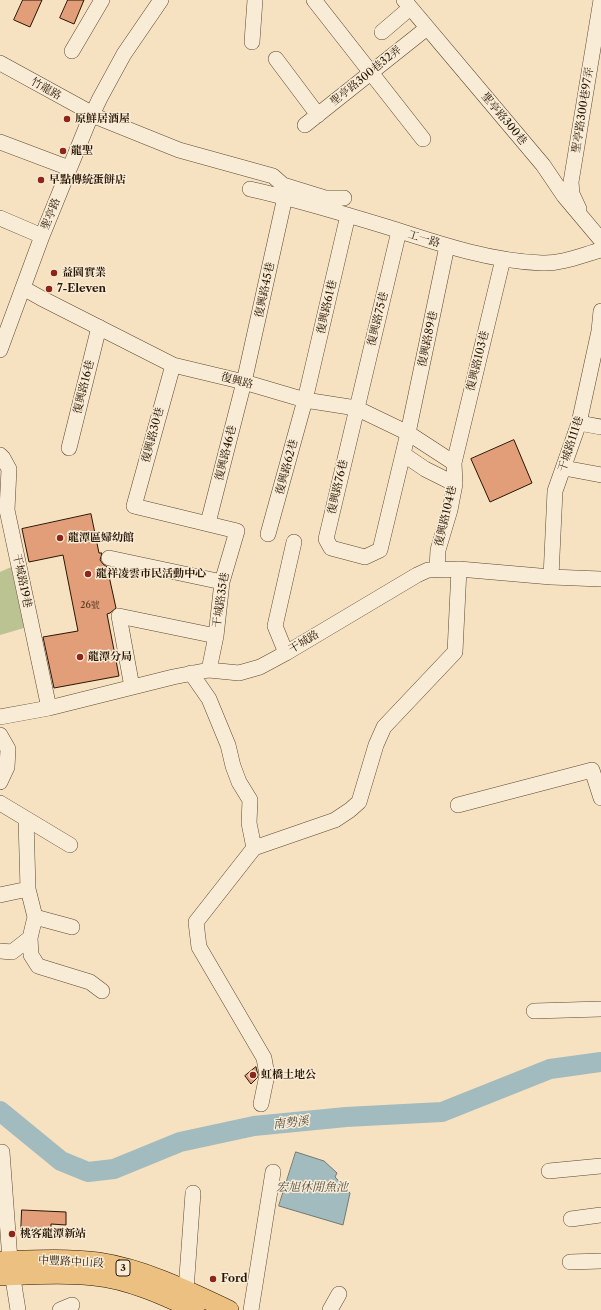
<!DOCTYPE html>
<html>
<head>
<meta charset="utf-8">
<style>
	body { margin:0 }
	canvas { display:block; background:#f6e1c0 }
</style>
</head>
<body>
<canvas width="601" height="1310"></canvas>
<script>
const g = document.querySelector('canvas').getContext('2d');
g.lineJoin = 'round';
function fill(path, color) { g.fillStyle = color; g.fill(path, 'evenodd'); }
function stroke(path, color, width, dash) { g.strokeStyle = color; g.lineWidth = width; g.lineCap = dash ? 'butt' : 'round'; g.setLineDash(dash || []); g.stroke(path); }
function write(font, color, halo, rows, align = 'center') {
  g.font = font + ' "Libre Caslon Text","Noto Serif TC",serif'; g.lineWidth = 3; g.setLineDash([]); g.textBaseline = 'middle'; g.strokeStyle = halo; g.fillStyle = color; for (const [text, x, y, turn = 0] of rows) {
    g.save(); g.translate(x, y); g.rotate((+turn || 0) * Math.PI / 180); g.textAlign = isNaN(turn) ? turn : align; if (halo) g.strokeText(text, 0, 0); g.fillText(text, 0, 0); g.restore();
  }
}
const green = new Path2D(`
	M11,567L24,628L0,635V572Z`);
const water = new Path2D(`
	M296,1152L324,1161L337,1173L335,1177L350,1193L343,1225L279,1206Z`);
const river = new Path2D(`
	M0,1111L61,1161L88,1172L114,1169L180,1142L254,1126L346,1117L442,1112L550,1069L601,1062`);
const building = new Path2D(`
	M23,0H42L30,27L14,20Z
	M68,0H84L74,24L60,18Z
	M514,440L532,483L490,502L471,459Z
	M91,514L99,553H102L100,560L103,564L107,567L116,608L110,613L107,614L119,676L54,688L43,637L78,631L63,555L29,562L22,529Z
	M256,1067L258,1075L257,1078L251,1084L245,1076Z
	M22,1210L66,1212V1225L51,1224V1237L21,1235Z`);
const minor = new Path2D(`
	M314,0L423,139
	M404,0L543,165L564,196L601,240
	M382,32L410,8
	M252,42L255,0
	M72,51L102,0
	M276,59L318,115
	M0,63L84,109L92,115L179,150L273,176L283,185L325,198H344
	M305,125L427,28
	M0,142L69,168
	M250,189C300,200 348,215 397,230C443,245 492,261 542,263C561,264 582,255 601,250
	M579,209L572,194L571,182L601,0
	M0,218L42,236
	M399,231L326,539L331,548L365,557L380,550L408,433L447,246
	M23,288L41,298L173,365L244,382L305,400L356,408L408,433L454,463
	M0,350L42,236L88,123L100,98L124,54L161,0
	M173,365L134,506L237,531L222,582L216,636L209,670
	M579,423L601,427
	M69,448L99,327
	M403,454L425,469L455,484
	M0,455L3,458L9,469L7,510L49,708
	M564,468L601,475
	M208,523L244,382L285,197
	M268,534L305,400L348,215
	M109,558L222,582
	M437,569L438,550L450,510L455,484L454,463L503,259
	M551,577L555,491L579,423L599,331L601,311
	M286,653L275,626L294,542
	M191,673L209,699L228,745L233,766L239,782L250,800L249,823L254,848L196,922L199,947L264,1058L267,1075L261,1104
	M132,687L119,616L216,636
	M0,717L49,708L173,677L209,670L239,673L260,667L286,653L417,575L428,570L459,569L551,577L601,579
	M0,735L8,749L7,767L0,782
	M0,803L70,845
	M458,805L592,770L601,798
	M26,819L28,889L35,917L30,938L31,955L38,966L90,982L102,991
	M254,848L335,820L350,810L359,802L376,745L384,727L455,652L459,569
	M0,895L28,889
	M35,917L72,927
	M0,951L12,952L30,938
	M534,1011L601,1009
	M0,1152H2L10,1260L18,1310
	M549,1171L601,1166
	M571,1219L601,1215
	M570,1262L601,1261
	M186,1290L193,1193
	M60,1310L72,1305
	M251,1310L273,1172
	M330,1310L339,1294`);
const major = new Path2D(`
	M0,1261C32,1260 65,1258 98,1262C144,1269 187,1290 229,1310
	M0,1276C31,1275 63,1272 94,1276C128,1279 165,1296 195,1310`);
const markers = [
	[67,119,4,"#8f2418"],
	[63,151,4,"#8f2418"],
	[41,180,4,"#8f2418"],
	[54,273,4,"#8f2418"],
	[49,289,4,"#8f2418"],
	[60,538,4,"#8f2418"],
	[88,574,4,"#8f2418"],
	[80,657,4,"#8f2418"],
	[253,1075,4,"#8f2418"],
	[12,1234,4,"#8f2418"],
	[213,1279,4,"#8f2418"]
];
const numberNames = [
	["26號",90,605]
];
const shields = [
	[123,1268,14]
];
const shieldNames = [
	["3",123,1268]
];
const streetNames = [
	["聖亭路300巷32弄",366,76,-39],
	["竹龍路",46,89,29],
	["聖亭路300巷97弄",583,110,-81],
	["聖亭路300巷",504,119,50],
	["聖亭路",51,214,-68],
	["工一路",424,239,17],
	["復興路45巷",265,290,-78],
	["復興路61巷",327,307,-77],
	["復興路75巷",378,319,-76],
	["復興路89巷",428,339,-78],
	["復興路103巷",478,361,-76],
	["復興路",237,381,15],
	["復興路16巷",84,387,-76],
	["復興路30巷",153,435,-75],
	["干城路111巷",571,444,-72],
	["復興路46巷",226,453,-76],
	["復興路62巷",287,467,-75],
	["復興路76巷",338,487,-77],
	["復興路104巷",446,516,-77],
	["干城路19巷",22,581,78],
	["干城路35巷",221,600,-81],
	["干城路",304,642,-31],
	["中豐路中山段",71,1262,3]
];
const poiNames = [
	["原鮮居酒屋",75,119],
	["龍聖",71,151],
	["早點傳統蛋餅店",49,180],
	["益園實業",62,273],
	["7-Eleven",57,289],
	["龍潭區婦幼館",68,538],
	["龍祥凌雲市民活動中心",96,574],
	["龍潭分局",88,657],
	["虹橋土地公",261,1075],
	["桃客龍潭新站",20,1234],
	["Ford",221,1279]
];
const waterNames = [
	["南勢溪",291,1123,-6],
	["宏旭休閒魚池",312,1188]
];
fill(green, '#bcc393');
fill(water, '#a2bbbe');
stroke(water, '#717973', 1);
stroke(river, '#a2bbbe', 20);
fill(building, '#e29e79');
stroke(building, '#281503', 1);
stroke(minor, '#5c4832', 16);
stroke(major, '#281503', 20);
stroke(minor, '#f9ecd6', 15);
stroke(major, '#ebc080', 19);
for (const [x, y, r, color] of markers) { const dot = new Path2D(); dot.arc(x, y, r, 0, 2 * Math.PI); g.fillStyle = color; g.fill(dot); stroke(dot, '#f9ecd6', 1.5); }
write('9px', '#563720', null, numberNames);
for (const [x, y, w] of shields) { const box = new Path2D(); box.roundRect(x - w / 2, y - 8, w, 16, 3); g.fillStyle = '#f9ecd6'; g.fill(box); stroke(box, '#281503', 1); }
write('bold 10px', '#281503', null, shieldNames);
write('11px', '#281503', '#f9ecd6', streetNames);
write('bold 11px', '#281503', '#f9ecd6', poiNames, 'left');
write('italic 12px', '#534f44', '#f9ecd6', waterNames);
</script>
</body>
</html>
